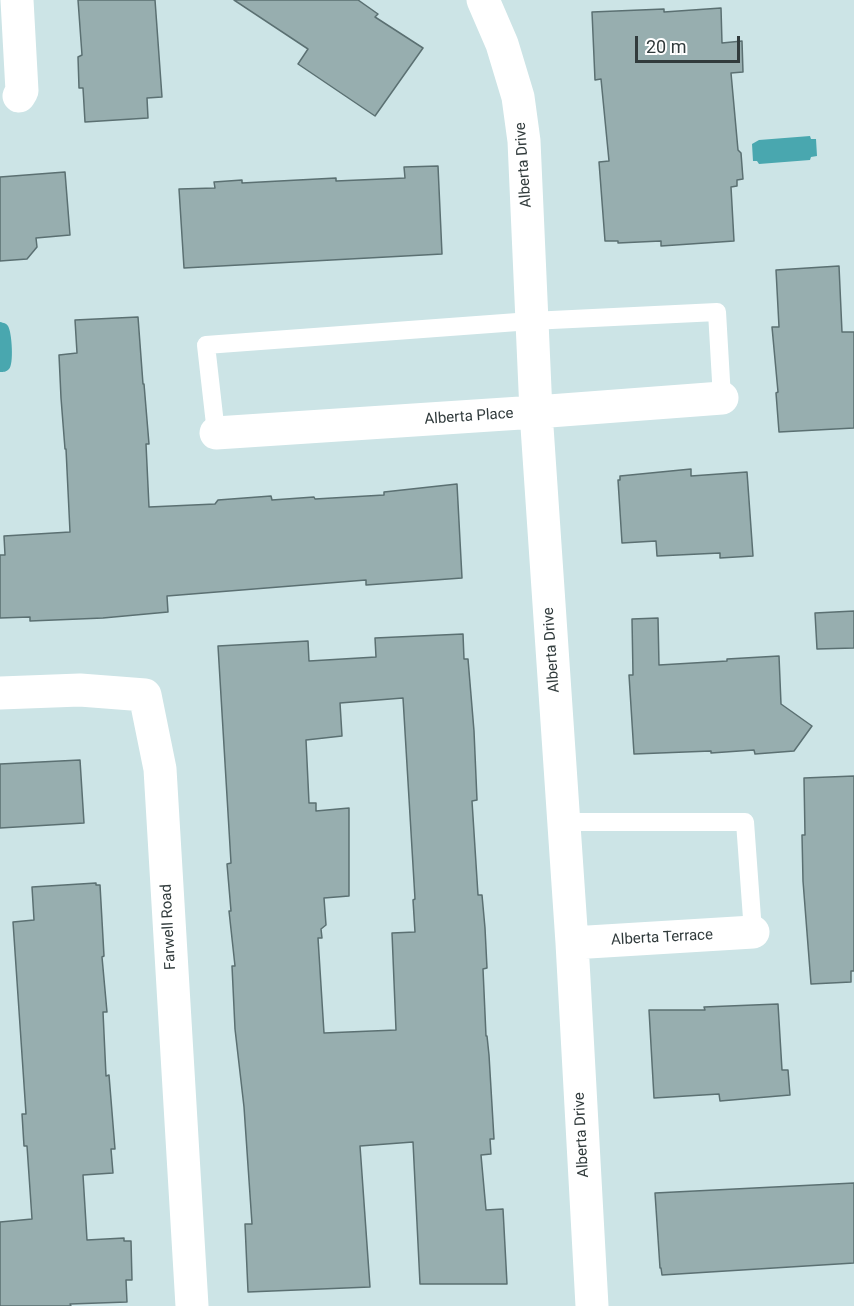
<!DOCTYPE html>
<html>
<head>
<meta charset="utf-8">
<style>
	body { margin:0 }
	#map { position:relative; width:854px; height:1306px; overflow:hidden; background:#cce4e6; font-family:Roboto,sans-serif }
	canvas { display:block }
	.scale { position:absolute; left:635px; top:36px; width:105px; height:27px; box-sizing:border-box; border:3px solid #313b3c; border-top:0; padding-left:8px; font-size:18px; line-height:21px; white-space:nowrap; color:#313b3c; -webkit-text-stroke:4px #fff; paint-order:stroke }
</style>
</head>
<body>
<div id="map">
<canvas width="854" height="1306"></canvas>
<div class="scale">20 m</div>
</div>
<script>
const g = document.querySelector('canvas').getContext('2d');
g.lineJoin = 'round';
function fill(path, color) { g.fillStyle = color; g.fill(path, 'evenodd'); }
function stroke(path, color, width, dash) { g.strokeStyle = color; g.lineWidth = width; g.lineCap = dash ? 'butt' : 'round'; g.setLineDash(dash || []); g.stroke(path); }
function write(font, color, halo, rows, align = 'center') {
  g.font = font + ' Roboto,sans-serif'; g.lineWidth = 6; g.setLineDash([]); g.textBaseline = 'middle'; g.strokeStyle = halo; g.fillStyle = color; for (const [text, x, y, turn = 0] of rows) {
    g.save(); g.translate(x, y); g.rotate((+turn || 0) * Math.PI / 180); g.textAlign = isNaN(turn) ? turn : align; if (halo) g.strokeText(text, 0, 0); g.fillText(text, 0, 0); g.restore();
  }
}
const water = new Path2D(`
	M810,136L811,139H816L817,156L811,157L810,160L759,164L757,161H753L752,144L759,140Z
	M0,322C4,323 6,323 8,326C12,332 14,365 9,369C6,372 4,372 0,372Z`);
const building = new Path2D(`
	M78,0H155L162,97L147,98L148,118L85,122L83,88H79L78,57L82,55Z
	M234,0H358L378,14L375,17L423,48L375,116L298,64L308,49Z
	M721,8L722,43L742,41L743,72L731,73L738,150L741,153L743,179L737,180V186L731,187L734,241L661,246V241L618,243V241H605L599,162L609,161L601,79L595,80L592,12L664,9V12Z
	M438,166L442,254L184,268L179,189L215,188L214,182L242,180V183L336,178V181L405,178L404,167Z
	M65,172L70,235L36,238L37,247L27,259L0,261V177Z
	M839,266L842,332H854V428L779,432L776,393L778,392L772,327H779L776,270Z
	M138,317L143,384H144L149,444H146L149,507L215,504L218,500L271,496L272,500L314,497L315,499L384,495V492L457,484L462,578L366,585V580L167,596L168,612L103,618L30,621V617L0,618V555H5L4,536L70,532L66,449H65L61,398L59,355L77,353L75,320Z
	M691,469V476L747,472L753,556L720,558V553L657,556L656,541L622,543L618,480H620V476Z
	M854,611V648L817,649L815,613Z
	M658,618L659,665L727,661V659L779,656L781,704L812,726L794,751L755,754L754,750L711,753V751L634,754L629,675H633L632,619Z
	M463,634L464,659H468L474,731L477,800L472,801L478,895H482L485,928L487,968L483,969L486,1036H487L489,1055L494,1139H490L491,1154L481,1155L486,1210L503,1209L507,1284H420L413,1142L360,1146L370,1287L248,1292L245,1224H252L244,1107L235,1029L232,966H235L229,911H231L227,864L231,863L218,646L308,641L309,661L376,657L375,638ZM403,698L415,899L413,900L415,932L392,933L396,1030L324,1033L318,938H322L321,929L326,925L324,898L349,896V808L316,811V803H309L306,740L342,736L340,703Z
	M80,760L84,823L0,828V764Z
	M854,776V971H851V982L811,984L803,881L802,835H805L804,778Z
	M96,883V885H100L104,956L102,957L107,1012H103L106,1076L109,1075L115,1149H111L113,1173L83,1175L87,1240L124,1238V1241H131L132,1280H126L127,1302L70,1304L71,1306H0V1222L32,1219L27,1146H24L22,1114H26L13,922L34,920L32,887Z
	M778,1004L782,1070H788L790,1095L720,1101L719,1094L654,1098L649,1010H705L704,1007Z
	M854,1183V1263L662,1275L661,1268H660L655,1193Z`);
const service = new Path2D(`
	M216,433L206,345L531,321L717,312L722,398
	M563,822H745L753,932`);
const minor = new Path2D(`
	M17,0L22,91L19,96
	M483,0L502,44L518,97L524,141L536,412L572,943L592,1306
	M216,433L536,412L722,398
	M0,693L80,690L145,695L160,769L192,1306
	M572,943L753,932`);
const streetNames = [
	["Alberta Drive",524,165,-94],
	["Alberta Place",469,417,-4],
	["Alberta Drive",552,650,-94],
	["Farwell Road",169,927,-93],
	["Alberta Terrace",662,938,-3],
	["Alberta Drive",582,1135,-93]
];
fill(water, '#49a7af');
fill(building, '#97aeaf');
stroke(building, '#5b7072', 1.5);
stroke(service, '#fff', 18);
stroke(minor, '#fff', 33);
write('15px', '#313b3c', '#fff', streetNames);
</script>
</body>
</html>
